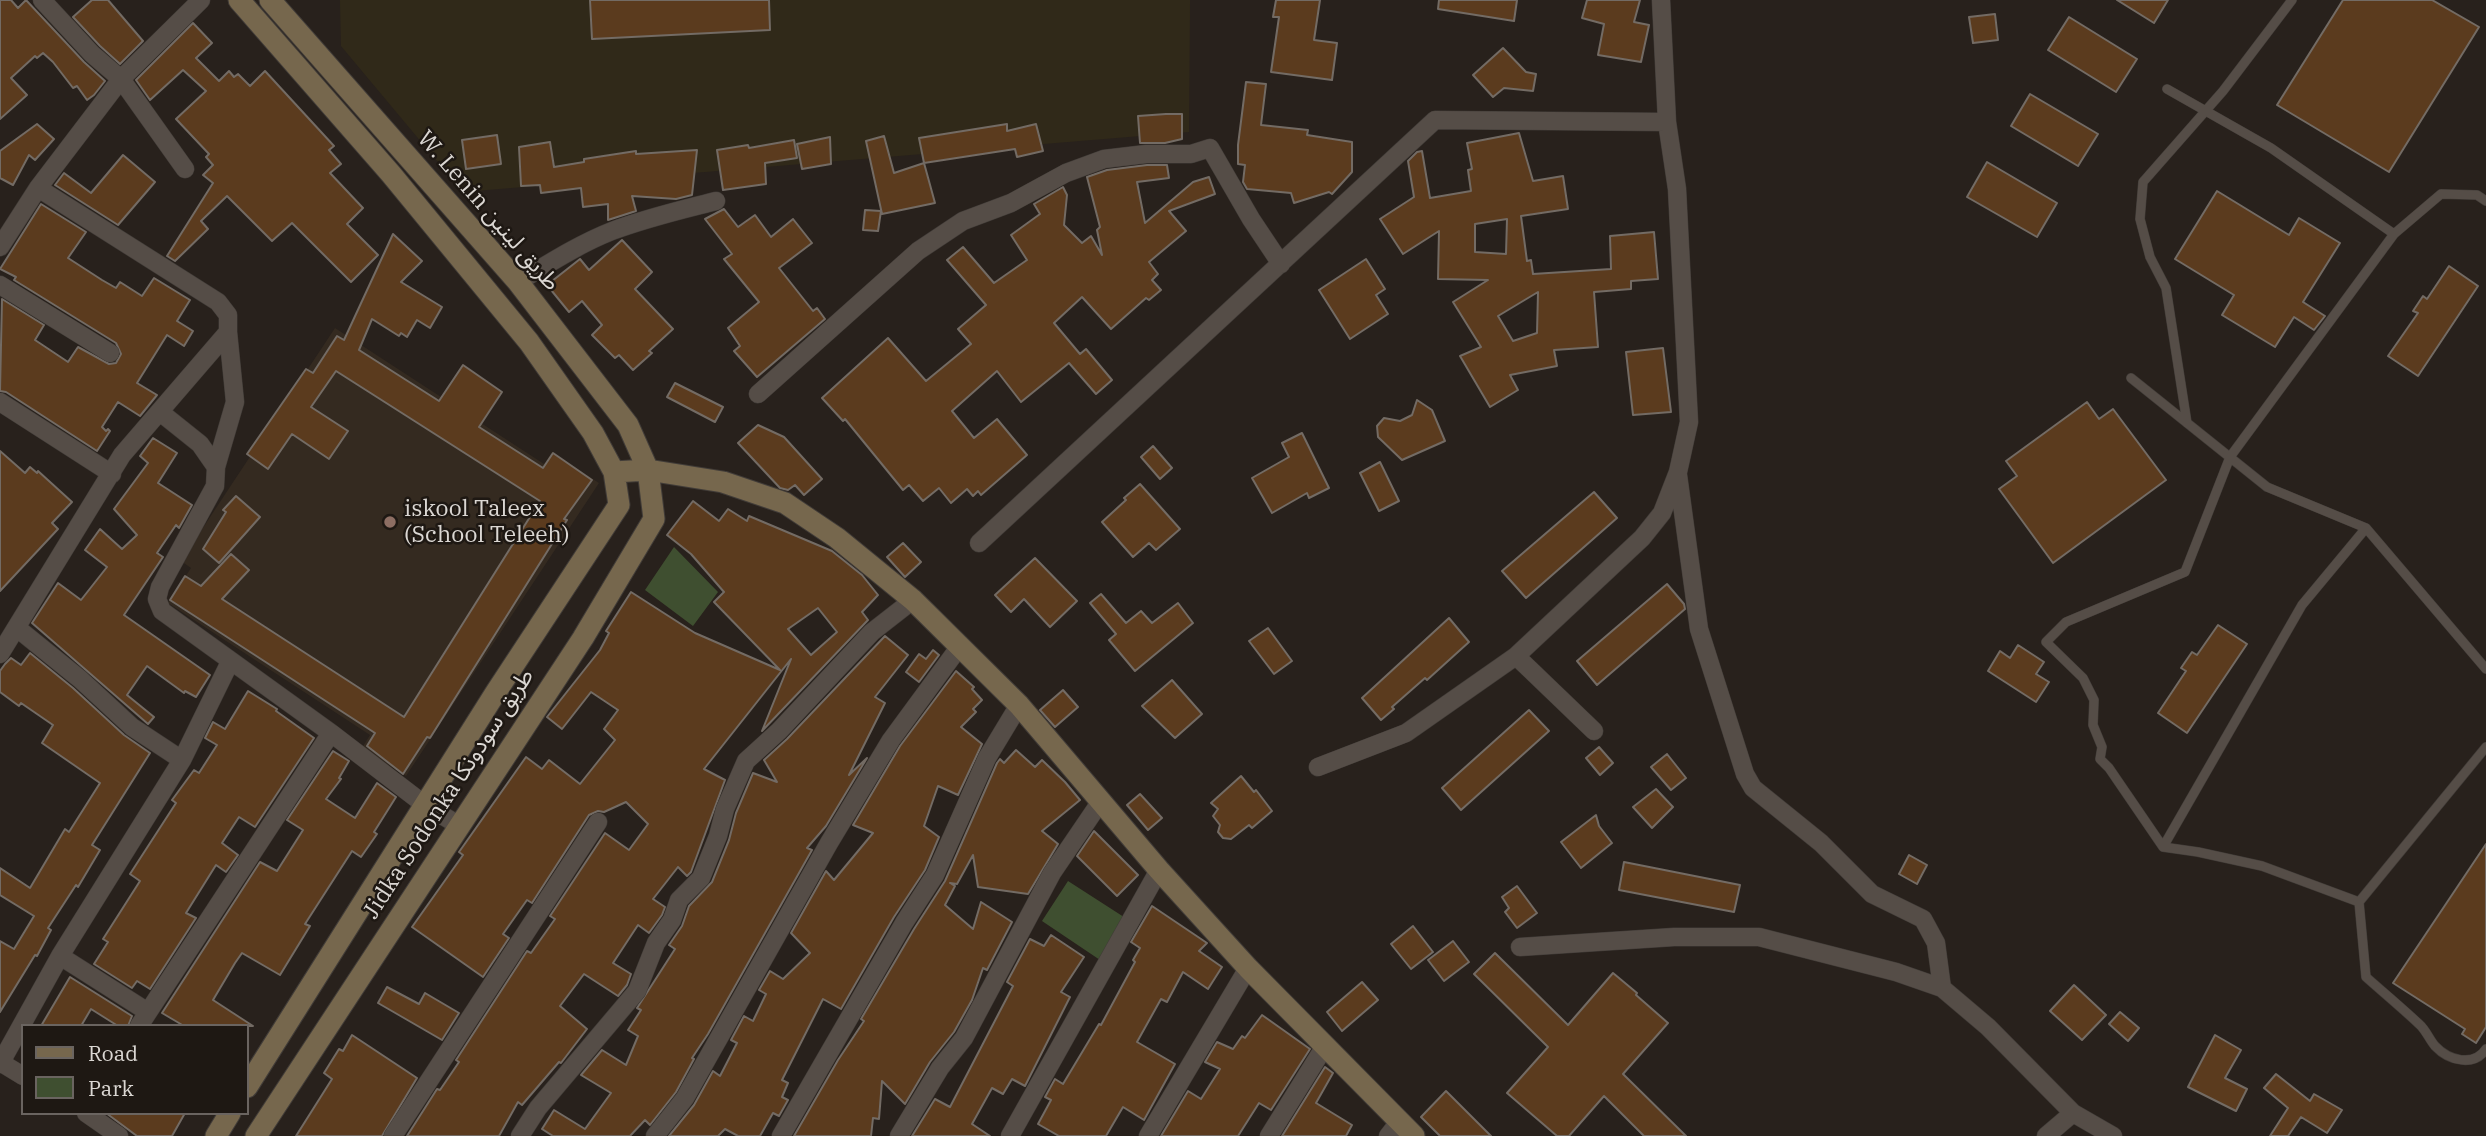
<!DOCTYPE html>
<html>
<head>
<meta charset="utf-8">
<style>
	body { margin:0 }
	#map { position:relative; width:2486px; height:1136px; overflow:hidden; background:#28211c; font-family:"IBM Plex Serif",serif }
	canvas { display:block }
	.legend { position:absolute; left:21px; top:1024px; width:228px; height:91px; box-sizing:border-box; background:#1e1813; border:2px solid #6a6460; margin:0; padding:9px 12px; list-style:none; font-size:21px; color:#dbd7d3 }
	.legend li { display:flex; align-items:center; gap:14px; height:35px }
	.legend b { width:35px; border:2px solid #6a6460 }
</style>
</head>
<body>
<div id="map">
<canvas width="2486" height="1136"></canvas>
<ul class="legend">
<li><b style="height:9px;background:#76674d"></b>Road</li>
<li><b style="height:19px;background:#3f4f30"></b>Park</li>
</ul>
</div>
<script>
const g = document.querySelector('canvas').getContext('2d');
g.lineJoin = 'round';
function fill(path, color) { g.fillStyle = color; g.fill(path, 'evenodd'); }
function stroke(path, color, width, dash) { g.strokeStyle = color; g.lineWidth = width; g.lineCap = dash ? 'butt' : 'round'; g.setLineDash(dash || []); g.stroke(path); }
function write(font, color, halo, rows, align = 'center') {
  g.font = font + ' "IBM Plex Serif","Noto Sans Arabic",serif'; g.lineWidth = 5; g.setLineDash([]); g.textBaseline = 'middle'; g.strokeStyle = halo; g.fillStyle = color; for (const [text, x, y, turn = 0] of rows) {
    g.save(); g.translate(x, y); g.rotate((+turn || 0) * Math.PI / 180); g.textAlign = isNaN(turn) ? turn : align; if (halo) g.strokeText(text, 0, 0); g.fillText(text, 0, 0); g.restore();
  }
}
const industrial = new Path2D(`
	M340,0H1190L1189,132L463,192L341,46Z`);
const built = new Path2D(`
	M335,328L544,464L552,452L599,483L406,776L362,748L370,735L168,603L191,568L181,561Z`);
const green = new Path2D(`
	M674,547L718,592L693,626L645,590Z
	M1068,881L1127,919L1100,960L1042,921Z`);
const building = new Path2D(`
	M0,0H11L18,8L26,0L84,62L105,81L94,95L87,100L77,86L73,88L53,62L43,53L37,58L35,56L11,78L27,95L0,119Z
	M92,0H108L143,41L120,64L100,46L73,17Z
	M590,0H769L770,30L592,39Z
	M1276,0H1320L1314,40L1337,43L1332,80L1271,72L1279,17H1273Z
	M1439,0H1517L1514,21L1438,9Z
	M1587,0H1640L1634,22L1649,25L1641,62L1598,55L1604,24L1582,18Z
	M2117,0H2168L2154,23Z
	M2343,0H2432L2479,27L2389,172L2277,105Z
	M1995,14L1998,40L1973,43L1969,17Z
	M2069,17L2137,59L2116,92L2048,50Z
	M193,23L212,43L196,58L219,81L229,71L234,77L238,74L250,86L265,71L334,146L329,150L341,164L330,173L363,208L347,224L378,255L351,282L292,223L272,241L227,196L201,221L208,229L175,261L167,256L213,183L203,175L213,165L206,157L209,154L176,119L206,91L183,70L150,100L136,80Z
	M1503,48L1526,72L1536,74L1533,91L1504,88L1493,97L1473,75Z
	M1246,82L1266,84L1261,125L1308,130L1307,135L1352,142V172L1332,194L1329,192L1294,203L1291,193L1247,189L1243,182L1245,165L1238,164V145Z
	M2030,94L2098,134L2078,166L2011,126Z
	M1166,114H1182V139L1165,143H1140L1138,116Z
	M37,124L54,139L35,160L29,155L13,185L0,178V151Z
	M1007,124V131L1036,124L1043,151L1017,157L1015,149L924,163L919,138Z
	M1519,133L1533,181L1563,176L1568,209L1521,216L1527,261L1531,260L1533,274L1611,269L1610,236L1654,232L1658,279L1631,281V289L1594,292L1598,347L1554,350L1557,366L1510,375L1518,390L1490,407L1460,356L1481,347L1453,302L1488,280L1438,279L1439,231L1403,254L1380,219L1414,197L1408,161L1417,152L1422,151L1430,198L1471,191L1468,170L1472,169L1467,143ZM1507,219L1506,254L1475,252V224ZM1538,292L1537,333L1513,341L1498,316Z
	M497,135L501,164L466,169L462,140Z
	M884,136L894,173L924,163L935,203L882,214L866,141Z
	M830,137L831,164L802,169L797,144Z
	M794,140L797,158L765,163L766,184L723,190L717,150L748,145L749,148Z
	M550,142L554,167L584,162V159L636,151V154L697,150L692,195L676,199L632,196L636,211L608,220V204L583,207L581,188L541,193L540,185L521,186L519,147Z
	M123,155L155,182L118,225L55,185L64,173L91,193Z
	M1987,162L2057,203L2037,237L1967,197Z
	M1147,165H1167L1169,178L1137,182L1145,223L1193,182L1209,177L1215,194L1169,211L1186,231L1149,262L1158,274L1152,280L1161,290L1149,300L1146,298L1111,329L1082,297L1054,323L1080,354L1086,349L1112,380L1096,394L1069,363L1021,402L997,371L952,411L974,438L997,419L1027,455L981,495L978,491L973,496L967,489L951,503L939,488L923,501L909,485L903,490L845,419L843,421L822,398L888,338L926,381L971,344L958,329L986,305L947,260L963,247L994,283L1027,260L1011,235L1040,214L1034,204L1063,187L1067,195L1064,225L1082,243L1091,236L1102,255L1097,230L1100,227L1087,177L1107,170Z
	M2217,191L2289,235L2299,218L2340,243L2303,302L2325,316L2314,330L2294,317L2275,347L2222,315L2234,295L2175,259Z
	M41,204L86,232L68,258L102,280L116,288L120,282L142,296L154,278L190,300L177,321L193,331L184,346L167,335L137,383L157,395L140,416L118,402L102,427L106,431L108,429L110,431L97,451L6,392L0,391L2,299L44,325L35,340L68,362L78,347L109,364L116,363L121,354L116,343L14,280L16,277L0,269Z
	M724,209L738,227L755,215L771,237L793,219L812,243L779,268L813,311L817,308L825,319L757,377L734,351L740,346L728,328L759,302L724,259L732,254L705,219Z
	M865,210L881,211L878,231L863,230Z
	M393,234L422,261L401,282L442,307L430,328L417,320L407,337L401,333L399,336L372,319L359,350L439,401L463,365L502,392L479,427L543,468L553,453L592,480L564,519L567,520L430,738L427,737L403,774L367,746L375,733L170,600L185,576L201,586L231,554L249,570L222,599L404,717L540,501L336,371L311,407L348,431L329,459L292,434L268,469L247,454L306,369L313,373L337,336L344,340Z
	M622,240L652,272L635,289L673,329L649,351L652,353L633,370L619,355L615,358L592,335L602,325L582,301L569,312L547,285L580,259L589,270Z
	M1366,259L1385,289L1376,295L1388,314L1350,339L1319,290Z
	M2449,266L2478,286L2418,376L2388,356L2418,313L2413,311L2423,296L2427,299Z
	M1663,348L1671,412L1633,415L1626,352Z
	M675,383L723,407L715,422L667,397Z
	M1417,400L1432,410L1445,441L1402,460L1378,437L1377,426L1384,418L1400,421L1412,415Z
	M2087,402L2099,419L2113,409L2166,480L2053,563L1999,489L2017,476L2006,461Z
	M758,425L784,437L822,479L804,495L795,485L788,490L780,488L738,443Z
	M1302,433L1329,488L1309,498L1307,493L1272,513L1252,478L1289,457L1282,443Z
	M153,438L177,453L158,483L192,505L179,528L176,525L157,553L163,557L124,615L210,675L196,697L185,691L184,693L147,666L127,695L154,717L148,724L32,623L58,583L81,600L107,567L85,550L100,529L122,549L137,535L114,509L148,463L140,456Z
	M1153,446L1172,468L1160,479L1141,457Z
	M0,451L25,473L30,467L37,473L38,471L72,502L52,523L58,529L0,591Z
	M1380,462L1399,501L1379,511L1360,473Z
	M1140,484L1180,529L1156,550L1149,543L1133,557L1102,522L1126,500L1124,498Z
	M1594,492L1617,518L1526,598L1502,571Z
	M236,496L260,517L219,563L203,549L226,512L223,510Z
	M693,501L719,521L728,509L747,521L749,516L832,551L862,575L878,595L862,612L868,620L762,731L791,659L704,769L725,780L691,872L687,876L678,867L653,899L665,907L662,915L649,933L638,925L613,963L631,974L627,985L618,996L584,974L560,1006L587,1029L561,1063L559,1062L522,1105L518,1102L499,1136H407L437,1089L440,1090L459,1062L456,1060L527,951L531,953L555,919L550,916L605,833L629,850L648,824L626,802L604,812L598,811L589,815L532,903L527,900L503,934L509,938L483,977L412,927L463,855L459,852L526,757L542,769L549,760L580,784L615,740L604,729L618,710L591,692L562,729L547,717L600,650L609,633L606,631L631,592L695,633L780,670L714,602L724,592L691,554L667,535ZM818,608L837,632L811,655L788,629Z
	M903,543L921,562L905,577L887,557Z
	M1035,558L1077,601L1050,627L1024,599L1011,612L995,595Z
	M1667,584L1684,604L1685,609L1597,685L1577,661Z
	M1101,594L1126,623L1141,611L1152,623L1178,603L1193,623L1135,671L1109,640L1116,634L1090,603Z
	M1449,618L1469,642L1427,680L1425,678L1392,707L1394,709L1381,720L1362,698Z
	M2218,625L2247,644L2187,733L2158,713L2186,671L2181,668L2192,652L2197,655Z
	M1268,628L1292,661L1274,674L1249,641Z
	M885,636L908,655L875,697L885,703L849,775L867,758L826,826L807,848L812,850L708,1034L692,1058L694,1059L676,1092L650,1125L645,1120L630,1136H553L542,1129L554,1110L585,1129L611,1093L581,1075L602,1050L626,1065L638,1036L628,1030L641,1010L637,1008L675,949L669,945L682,926L689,906L712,882L729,840L736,813L753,773L777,782L764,760L787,739Z
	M2018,645L2044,662L2036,674L2049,682L2036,702L1988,671L2000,651L2010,658Z
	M933,650L939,655L919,682L906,672L919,654L926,659Z
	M30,653L73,688L124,735L150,753L92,845L100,850L78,887L76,885L48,928L51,930L37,956L35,955L0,1012V941L14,949L34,916L0,895V868L30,888L65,829L69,832L100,783L42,743L53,725L21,703L19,706L0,692V671L5,664L11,658L21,665Z
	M956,671L974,687L972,689L982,700L973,709L976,712L961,727L982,744L958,795L938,786L924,826L939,837L925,870L894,917L841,1009L823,999L782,1080L788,1083L782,1097L788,1100L779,1116L773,1113L760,1136H738L725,1129L718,1136H669L694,1105L713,1071L720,1076L737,1043L731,1040L744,1016L753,1021L766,994L759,990L770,971L783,979L810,953L791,933L826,871L834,880L873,833L853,825L900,746Z
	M1172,680L1202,714L1175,738L1142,706Z
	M1063,690L1078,707L1055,727L1040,710Z
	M248,691L277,709L276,711L314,738L255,827L239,817L222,843L238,855L226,872L216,865L186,913L196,918L150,989L137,981L132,988L94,964L108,942L103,939L140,881L130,874L176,803L172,800L194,770L199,773L217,745L205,738L213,722L225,729Z
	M1529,710L1549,731L1461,810L1442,788Z
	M1599,747L1613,763L1600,775L1586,758Z
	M1016,750L1035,767L1042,760L1065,782L1080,800L1042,831L1058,844L1028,894L978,887L973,855L957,884L950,883L955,886L945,905L973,929L981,902L1012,922L987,970L983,968L972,1000L954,1032L930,1062L905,1104L882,1081L879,1119L873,1118L871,1136H794L838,1060L864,1021L861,1019L914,929L945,881L997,763L1000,759L1004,763Z
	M333,751L349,761L339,778L341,779L326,799L355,818L377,783L396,797L374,832L377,834L361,857L352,851L305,924L310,926L280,975L242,953L235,963L213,1000L253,1026H184L162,1013L260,862L277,871L303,830L287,820Z
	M1667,754L1686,778L1671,790L1651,767Z
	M1241,776L1254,792L1256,790L1272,811L1252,828L1249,825L1231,839L1223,838L1218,832L1220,825L1213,816L1218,809L1211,803Z
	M1656,789L1673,807L1652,828L1633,807Z
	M1140,794L1162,818L1148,830L1127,805Z
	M1596,815L1599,826L1612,843L1581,868L1561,842Z
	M1094,831L1138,875L1117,896L1077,856Z
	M2486,844V1027L2476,1043L2462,1034L2465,1029L2393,983Z
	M1909,855L1927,865L1917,884L1899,874Z
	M1624,862L1740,885L1734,912L1619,890Z
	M1517,886L1537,913L1517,928L1505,912L1509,908L1502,897Z
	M1152,906L1207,943L1199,951L1222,967L1208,989L1183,972L1167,1002L1161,999L1137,1042L1175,1064L1144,1120L1123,1107L1106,1136H1059L1038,1124L1051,1100L1045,1097L1055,1079L1063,1084L1099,1024L1101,1025L1135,962L1133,960L1140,948L1131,942Z
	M1413,926L1433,952L1411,969L1391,944Z
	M1051,935L1084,957L1061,992L1070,997L1025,1086L1012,1079L1003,1094L992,1088L972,1124L990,1136H912L935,1099L950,1107L1013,986L1007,982L1030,939L1044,946Z
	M1453,941L1469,962L1444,981L1428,960Z
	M1495,953L1568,1025L1613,973L1637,993L1636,995L1668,1023L1623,1074L1686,1136H1644L1604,1096L1569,1136H1557L1507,1093L1548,1047L1474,974Z
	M70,977L132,1016L128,1026H118L91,1009L81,1026H41Z
	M1362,982L1378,1000L1342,1031L1327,1012Z
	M2074,985L2106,1015L2082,1040L2050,1011Z
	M387,987L419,1004L425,993L459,1013L442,1040L378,1003Z
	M2120,1012L2139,1028L2128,1041L2109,1024Z
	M1262,1015L1310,1049L1271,1110L1259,1103L1238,1136H1161L1188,1091L1201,1099L1220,1069L1205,1062L1217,1042L1233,1049L1242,1036L1245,1038Z
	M352,1035L417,1078L382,1136H296L332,1079L324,1073L339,1049L343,1051Z
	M2215,1035L2241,1050L2225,1078L2247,1089L2236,1111L2188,1087Z
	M1325,1067L1333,1073L1316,1103L1352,1125L1346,1136H1282Z
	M2276,1074L2310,1101L2314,1094L2342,1110L2327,1133L2301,1117L2288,1136H2270L2288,1108L2264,1088Z
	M1446,1091L1491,1136H1440L1421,1117Z
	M106,1113H185L172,1136H137Z`);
const lane = new Path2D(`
	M2167,89L2271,148L2394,234L2441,194L2477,195L2486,201
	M2394,234L2230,457L2185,572L2066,622L2046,642L2083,678L2094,700L2093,725L2102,747L2100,759L2109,768L2163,847L2198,852L2262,866L2359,902L2366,977C2384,993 2402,1008 2419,1024C2426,1030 2429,1039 2435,1046C2449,1061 2474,1067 2486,1049
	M2131,378L2267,487L2366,528L2486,669
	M2187,423L2166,288L2150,257L2140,219L2143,182L2223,91L2292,0
	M2163,847L2302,605L2366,528
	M2359,902L2486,747`);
const street = new Path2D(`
	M42,0L92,54L121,79L185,169
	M0,247L38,188L121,79L201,0
	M518,282C548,264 579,244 612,231C646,218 681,210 716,201
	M0,285L110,353
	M758,394L918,251L963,221L1011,203L1066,173L1104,159L1146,154H1191L1210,148L1251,219L1281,264
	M0,402L112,474
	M160,412L200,444L216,467L215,486L160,587L157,599L162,611L331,733L425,805L460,826
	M216,467L235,402L228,332
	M1678,475L1699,629L1745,774L1753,788L1821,843L1872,894L1923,919L1936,943L1942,988
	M979,543L1435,120L1667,122
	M17,628L80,679L132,727L182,760
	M0,654L122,455L228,332V315L218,302L38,188
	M1516,656L1594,731
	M1318,767L1406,733L1516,656L1642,538L1662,513L1678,472L1689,422L1677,189L1667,122L1661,0
	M1520,947L1674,937H1759L1896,972L1942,988L1988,1027L2073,1113L2113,1136
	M60,956L148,1012
	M139,1026L331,733
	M0,1062L23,1076
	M0,1064L60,956L182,760L230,662
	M86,1113L119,1136
	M393,1136L598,822
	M520,1136L538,1108L637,991L656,943L672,920L679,900L701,878L718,836L725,809L746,761L779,731L872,632L913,600
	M655,1136L685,1098L829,843L891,740L960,646
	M781,1136L904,923L935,875L987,758L1019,705
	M899,1136L940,1068L964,1038L1052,873L1101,801
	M1010,1136L1159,870
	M1148,1136L1248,968
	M1269,1136L1325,1046
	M1388,1136L1399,1122
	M2046,1136L2073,1113`);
const secondary = new Path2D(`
	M239,0L391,174L529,342L593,433L614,472L619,505L496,692L247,1087
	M614,472L648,470L723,482L785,503L837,538L913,600L1019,705L1159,870L1248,968L1414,1136
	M216,1136L230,1113
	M256,1136L583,638L654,519L648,470L628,425L518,282L270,0`);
const markers = [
	[390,522,7,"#8d6e63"]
];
const streetNames = [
	["W. Lenin طريق لينين",488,211,49],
	["Jidka Sodonka طريق سودونكا",449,794,-57]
];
const poiNames = [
	["iskool Taleex",404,509],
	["(School Teleeh)",404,535]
];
fill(industrial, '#302919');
fill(built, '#342a20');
fill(green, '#3f4f30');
fill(building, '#5b3b1e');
stroke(building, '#736b64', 2);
stroke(lane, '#413c38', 10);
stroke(street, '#413c38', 19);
stroke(secondary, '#413c38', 23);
stroke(lane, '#554d47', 9);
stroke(street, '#554d47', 18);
stroke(secondary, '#76674d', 21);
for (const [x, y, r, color] of markers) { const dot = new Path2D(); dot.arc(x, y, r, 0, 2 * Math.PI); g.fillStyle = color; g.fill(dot); stroke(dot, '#1e1813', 2.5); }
write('23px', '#dbd7d3', '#1e1813', streetNames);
write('23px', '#dbd7d3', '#1e1813', poiNames, 'left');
</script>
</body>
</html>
